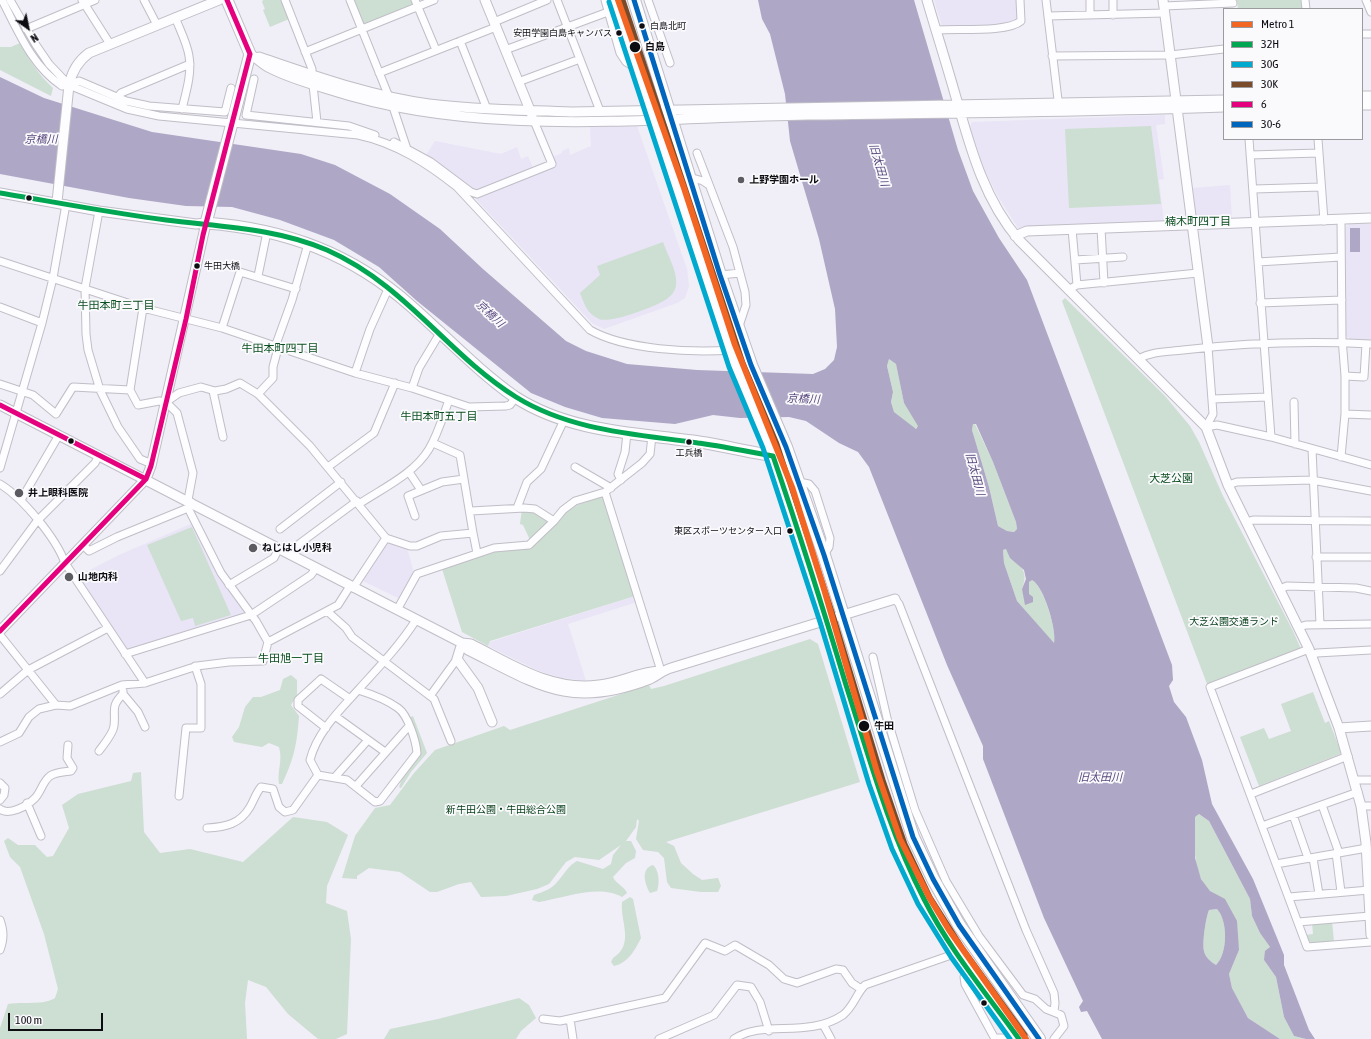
<!DOCTYPE html>
<html>
<head>
<meta charset="utf-8">
<style>
	body { margin:0 }
	#map { position:relative; width:1371px; height:1039px; overflow:hidden; background:#f0eef7; font-family:"Asap Condensed",sans-serif }
	canvas { display:block }
	.legend { position:absolute; left:1223px; top:8px; width:140px; height:132px; box-sizing:border-box; background:#fafafd; border:1px solid #9b9b9f; margin:0; padding:5px 7px; list-style:none; font-size:12px; color:#0d0c11 }
	.legend li { display:flex; align-items:center; gap:8px; height:20px }
	.legend b { width:20px; border:1px solid #9b9b9f }
	.north { position:absolute; left:8px; top:8px; width:40px; height:40px; -webkit-text-stroke:3px #fafafd; paint-order:stroke; rotate:147deg; font-size:11px; font-weight:700; line-height:16px; text-align:center; color:#0d0c11 }
	.north::after { content:''; display:block; margin:auto; width:14px; height:18px; background:#0d0c11; clip-path:polygon(50% 0,100% 100%,50% 72%,0 100%) }
	.scale { position:absolute; left:8px; top:1013px; width:95px; height:18px; box-sizing:border-box; border:2px solid #0d0c11; border-top:0; padding-left:5px; font-size:12px; line-height:14px; white-space:nowrap; color:#0d0c11; -webkit-text-stroke:3px #fafafd; paint-order:stroke }
</style>
</head>
<body>
<div id="map">
<canvas width="1371" height="1039"></canvas>
<ul class="legend">
<li><b style="height:5px;background:#f26522"></b>Metro 1</li>
<li><b style="height:5px;background:#00a651"></b>32H</li>
<li><b style="height:5px;background:#00a9ce"></b>30G</li>
<li><b style="height:5px;background:#7a4b2a"></b>30K</li>
<li><b style="height:5px;background:#e5007d"></b>6</li>
<li><b style="height:5px;background:#0065bd"></b>30-6</li>
</ul>
<div class="north">N</div>
<div class="scale">100 m</div>
</div>
<script>
const g = document.querySelector('canvas').getContext('2d');
g.lineJoin = 'round';
function fill(path, color) { g.fillStyle = color; g.fill(path, 'evenodd'); }
function stroke(path, color, width, dash) { g.strokeStyle = color; g.lineWidth = width; g.lineCap = dash ? 'butt' : 'round'; g.setLineDash(dash || []); g.stroke(path); }
function write(font, color, halo, rows, align = 'center') {
  g.font = font + ' "Asap Condensed","Noto Sans JP",sans-serif'; g.lineWidth = 3.5; g.setLineDash([]); g.textBaseline = 'middle'; g.strokeStyle = halo; g.fillStyle = color; for (const [text, x, y, turn = 0] of rows) {
    g.save(); g.translate(x, y); g.rotate((+turn || 0) * Math.PI / 180); g.textAlign = isNaN(turn) ? turn : align; if (halo) g.strokeText(text, 0, 0); g.fillText(text, 0, 0); g.restore();
  }
}
const built = new Path2D(`
	M934,0H1018L1019,20L997,27L944,28L942,26Z
	M1165,115V124L1156,125L1164,179L1159,180L1164,223L1018,228L997,195L984,169L970,127L972,122Z
	M637,126L687,269L689,286L685,298L677,303L604,329L592,323L474,197L556,165L553,157L562,153V151L569,148L570,155L591,146L590,127Z
	M435,141L501,154L517,147L521,159L528,156L533,168L477,190H473L426,155Z
	M1230,185L1232,221L1200,222L1196,220L1193,188Z
	M1349,224H1371V340L1350,339L1346,336V227Z
	M193,523L246,612L245,615L128,650L78,576L119,555Z
	M386,540L407,548L414,573L400,599L361,580Z
	M635,596L637,602L568,624L586,681L563,678L539,671L488,646L490,642Z`);
const green = new Path2D(`
	M263,0H281L289,19L270,27L263,10L265,9L262,2Z
	M352,0H411L412,3L411,6L366,25L361,22Z
	M1237,0H1303L1304,9H1238Z
	M20,43C29,60 39,75 53,88L51,96L0,70V47H11Z
	M1151,126L1161,204L1069,208L1065,129Z
	M663,242C667,254 678,272 676,285C675,291 672,295 668,298C658,306 610,324 599,319C587,314 584,303 580,293L600,275L597,266Z
	M1065,298L1165,396L1190,426L1199,442L1223,496L1293,631L1301,649L1207,684L1062,301Z
	M889,359L896,364L904,403L919,426L915,429L894,412L891,402L893,392L887,366Z
	M973,424H975L993,462L1016,522L1017,529L1014,532L1007,531L998,526L989,487L972,430Z
	M601,497L605,499L635,596L490,641L488,646L462,632L442,569L495,552L531,548L564,514L577,505Z
	M522,509L531,510L551,520L530,540L523,525L520,524Z
	M192,527L231,615L195,626L193,618L181,621L147,545Z
	M1006,549C1015,566 1031,566 1022,589L1029,594V582L1031,579C1044,586 1057,631 1054,644L1017,601L1004,563L1003,550Z
	M810,639L818,644L860,782L666,842L674,846L681,863L693,874L702,880L718,878L721,886L718,892H701L671,888L667,882L664,858L658,852L643,850L636,839L639,821L637,819L636,827L626,841H631L636,851L635,858L626,863L613,877C616,884 624,886 627,893L622,897C599,884 564,898 539,902L532,900L534,895C543,892 552,889 558,881C565,873 568,866 577,861L603,869L611,864L613,855L621,845L599,860L575,857L566,862L549,884L537,889L506,896L481,897L471,882L459,884L437,892H430L400,872L369,868L357,876V879L342,878L355,836L375,808L390,805L414,773L435,750L504,726L510,730L649,685L651,689L664,686Z
	M291,675L297,680V695L291,705L299,716C297,744 294,759 282,784H279C277,770 283,761 279,747L269,743L262,747L234,742L232,737L239,727L245,707L253,697H261L280,690L283,679Z
	M1313,692L1325,723L1329,721L1341,752L1340,754L1259,786L1240,737L1264,728L1269,739L1291,731L1281,704Z
	M413,716L427,753L411,772L401,788L399,787L403,776L421,754L409,718Z
	M141,772L144,832L160,853L190,849L243,862L293,817L327,822L348,835L327,886L326,903L347,911L351,939L347,1034L336,1039H318L288,1014L266,987L248,980L245,1003L247,1039H0V1028L8,1004C24,1001 42,1006 55,998L58,989L44,934L20,867L10,857L4,841L8,838L18,845H35L47,857L53,856L69,828L62,805L78,794L131,781L133,773Z
	M1199,814L1209,821L1250,899L1252,916L1260,933L1270,947L1264,960L1276,977L1284,1017L1294,1036L1306,1039H1280L1248,1018L1232,988L1229,974L1239,950L1225,900C1220,897 1213,894 1209,890C1191,871 1195,841 1195,817Z
	M653,865C659,870 660,883 657,891L650,893C645,884 640,869 653,865Z
	M630,897L633,899L641,938C635,950 628,963 614,966L611,962L613,958C635,944 620,922 622,902Z
	M1217,909C1228,921 1228,953 1216,965C1211,962 1205,957 1204,951C1202,942 1206,917 1209,910Z
	M1332,921L1334,942C1322,943 1310,948 1305,935L1313,934L1312,922Z
	M519,998L529,1005L536,1018L521,1031L516,1039H384L390,1029L438,1019Z`);
const water = new Path2D(`
	M758,0H914L958,150L973,191L999,238L1027,280L1172,665L1173,680L1169,686L1174,702L1186,717L1202,760L1212,804L1253,879L1284,955V965L1309,1030L1315,1039H1306L1294,1036L1284,1017L1276,977L1264,960L1265,951L1270,947L1260,933L1252,916L1250,899L1209,821L1199,814L1195,817V858L1201,879L1210,891L1225,899L1237,921L1239,950L1229,974L1232,988L1248,1018L1280,1039H1102L1087,1011L1081,1012L1079,1007L1083,1001L1044,918L983,759V746L947,665L869,467L858,452L839,443L806,421L789,417L740,418L713,415L675,424L602,418L565,407L531,393L417,301L379,267L334,240L280,220L232,207L186,206L129,198L0,174V77L44,98L152,132L301,154L335,165L390,194L440,229L483,269L566,341L586,351L627,364L697,370L813,374L825,369L834,360L837,347L835,309L819,239L790,141L785,94L770,34L762,19ZM889,359L896,364L904,403L918,426L916,429L894,412L891,402L893,392L887,366ZM973,424H976L993,462L1016,522L1017,529L1014,532L1007,531L998,526L989,487L972,430ZM1006,549L1010,558L1024,570L1026,579L1022,589L1025,605L1033,602V597L1029,594V582L1032,580C1044,586 1057,631 1054,643L1017,601L1004,563L1003,550ZM1217,909C1228,921 1228,953 1216,965C1211,962 1205,957 1204,951C1202,942 1206,917 1209,910Z
	M1350,228H1360V252H1350Z`);
const minor = new Path2D(`
	M2,0C18,31 32,66 62,86L69,85L127,109L159,116L358,135C396,143 428,164 457,187L590,330C625,350 692,353 732,350
	M10,0L36,45L49,64L69,85L79,81L126,101L149,106L225,112L231,88
	M82,0L110,44
	M144,0L157,25
	M285,0L312,69V76
	M350,0L393,107L407,149
	M415,0L436,50
	M557,0L600,111
	M605,0L620,53L626,62L639,70
	M648,0L670,63
	M1046,0L1059,108
	M1090,0V15
	M1113,0V15
	M1305,0L1306,9
	M1366,0L1371,12
	M1164,6L1233,3
	M1048,16L1165,13
	M175,17C180,30 187,43 189,56C192,74 186,92 182,109
	M494,22L547,0
	M26,29L95,0
	M936,30C956,28 1007,33 1021,21L1020,0
	M1362,34H1371
	M460,41L487,109
	M505,50L608,12
	M305,52L434,0
	M1052,56L1170,55L1224,49
	M379,73L496,27
	M254,79L246,115L349,126L375,135
	M518,82L580,59
	M313,85L317,122
	M117,98L121,93L190,64
	M1249,139L1271,437
	M1318,139L1324,221
	M394,142L431,162L471,192L477,194L552,164L534,121
	M697,153L733,247L745,292L746,305L739,326
	M1250,155L1319,153
	M689,177L703,181L709,185
	M1254,189L1321,187
	M99,211L85,288L86,334L88,350L100,390L118,427L140,459L152,464
	M1341,219L1342,338L1345,376V414L1341,457
	M1101,228L1104,283
	M1072,229L1077,285
	M1075,260L1123,257
	M0,261L143,308L222,328L355,373L412,388L469,407L506,406L510,405L516,397
	M1258,262L1341,257
	M720,275L740,273
	M258,276L267,232
	M1068,290L1077,285L1198,273
	M1260,303L1342,300
	M0,307L42,323
	M222,328L240,272L296,289
	M275,347L292,300L308,244
	M1139,359C1152,351 1168,352 1183,350C1244,343 1309,341 1371,344
	M355,373L370,329L389,287
	M1345,376L1364,377L1366,344
	M0,384L33,395L56,414L73,387L130,390L138,405L159,401L166,402L177,413L193,473L188,500
	M412,388L419,368L440,333
	M130,390L143,308
	M213,391L223,437
	M258,394L273,378V367L278,348
	M1212,399L1267,397
	M166,402L179,393L201,387L215,391L226,389L240,383L258,394L310,446L386,538L410,546H417L441,536L473,533L477,553
	M1294,402L1295,444
	M1345,414L1371,415
	M1206,427L1217,425L1271,437L1371,465
	M1206,427L1213,414L1208,347
	M433,443L460,455L473,533
	M1312,449L1320,624
	M328,467L374,433L395,383
	M575,467L611,488
	M0,468L42,323L53,278L66,204
	M409,472L421,490
	M621,480L618,474L625,452L627,433
	M799,482L809,484L815,491L830,538L829,547L824,555
	M0,484C23,498 56,538 65,563L145,683
	M1228,485L1237,482L1312,480L1371,491
	M605,492L661,671
	M21,500L59,435
	M191,502L188,508L221,573L256,621L268,642
	M359,504C383,488 414,474 429,449C438,434 443,416 449,400
	M517,508L527,482L541,469L564,420
	M471,511L524,508L535,509L554,521
	M415,516L408,496L442,482L464,479
	M1246,522L1253,520L1371,521
	M280,529L341,482
	M83,545L89,551L117,537L188,508
	M294,556L299,544L357,501
	M1316,557H1371
	M0,571L37,521L95,463L99,455
	M229,585L274,558L279,548
	M353,588L386,538
	M1280,589L1287,586L1356,588L1371,591
	M895,599L899,604L1026,930L1054,993L1055,1003L1054,1011
	M397,610L417,574L494,548L529,545L554,521L563,510L575,501L605,492L642,463L650,454L652,436
	M327,611L346,628L352,637L430,696L434,699L451,741
	M1299,627L1306,625L1371,624
	M0,635L56,705
	M1309,649L1210,687L1307,947L1371,942
	M125,654L251,615L311,575L316,568
	M1312,655L1317,653L1371,650
	M873,657L887,718L915,810L946,881L979,936L1023,995L1035,999L1046,1009L1061,1015L1064,1026L1054,1039
	M358,690C371,694 387,700 398,708C408,715 416,741 417,753L380,801L375,802L347,780L318,775L310,760C317,732 340,710 359,689C379,667 400,645 416,620
	M123,691V694L138,712L145,727
	M0,694L28,670L108,628
	M430,696L457,659
	M335,716L385,752
	M326,728L298,706V700L321,679L350,699
	M0,742L19,733L29,717L39,709L56,705L70,706L122,685L145,683L197,666L229,662L263,661L268,642L338,605L350,586
	M99,751C104,744 113,734 114,726C116,710 110,707 123,694
	M335,777L368,740
	M1355,780H1371
	M0,783L5,788L4,795L0,800
	M356,786L409,726
	M1251,794L1348,756
	M179,796L186,728H201V684L195,666
	M27,803L41,836
	M1322,805L1339,853
	M1361,806H1371
	M0,809C9,816 27,806 34,799C41,793 42,782 50,776C56,772 64,772 71,771L73,768L67,758L68,745
	M1293,815L1308,858
	M1262,826L1358,792
	M207,828C226,827 240,824 250,807C254,800 256,793 261,787L273,789L279,807L285,812L293,810L318,775
	M1336,853L1341,892
	M1313,858L1319,894
	M1276,864L1367,848
	M1289,897L1369,890
	M0,920C4,931 4,939 0,950
	M1298,922L1370,916
	M968,968L964,977L965,984L995,1039
	M543,1019L560,1021L665,998L705,943L725,951L735,945L769,965L784,979L797,983L836,969L843,970L852,983L861,989
	M570,1019L573,1039
	M824,1026L831,1039
	M995,1038H1018
	M659,1039L714,1015L737,985L751,987L760,1002L769,1031
	M734,1039C763,1019 807,1039 843,1015C854,1006 856,994 865,985L957,953`);
const tertiary = new Path2D(`
	M485,0L532,115
	M927,0C936,31 946,62 955,94C970,146 983,198 1019,240L1206,427L1228,485L1309,649L1339,728L1361,806L1366,843L1371,935
	M1163,0L1208,347
	M250,54C257,58 263,65 270,68C289,78 311,84 331,90C482,139 652,117 808,115C947,113 1085,112 1224,107
	M259,57C315,76 370,96 429,104C476,110 524,110 572,112L1224,100
	M1362,96H1371
	M1362,105H1371
	M0,193L99,211L196,224L206,223L151,466L146,479L0,631
	M57,202L69,85C72,71 78,61 89,53L219,0
	M1015,236L1027,231L1371,218
	M0,405L462,643L471,644C511,664 552,692 599,685C621,683 640,671 661,671
	M462,643L468,650C538,685 570,710 650,679C657,676 663,670 671,668L895,599
	M462,643L457,659L478,688L492,722
	M1339,728L1371,726`);
const primary = new Path2D(`
	M227,0L250,54L206,223C286,229 353,254 412,307C446,337 478,371 515,397C572,434 642,433 706,443C734,448 761,455 789,458`);
const trunk = new Path2D(`
	M616,0L654,119L736,365L770,446L827,620L876,782L899,847L924,900L957,953L1019,1039
	M634,0L720,275L751,365L786,447L824,555L913,837L933,879L959,925L1039,1039`);
const bus1 = new Path2D(`
	M0,193C55,202 111,213 166,220C221,227 276,228 327,250C406,285 447,354 516,397C571,431 636,434 698,443C723,446 748,452 773,456
	M773,456C799,532 823,608 846,685C869,757 889,831 924,899C949,949 986,993 1019,1039`);
const bus2 = new Path2D(`
	M609,2L729,367L763,448L820,622L869,784L892,849L918,904L951,957L1010,1039`);
const bus3 = new Path2D(`
	M623,0L743,363L777,444L834,618L883,780L905,844L930,897L963,949L1025,1035`);
const bus4 = new Path2D(`
	M0,405L146,479
	M0,631L146,479L151,466L186,319L203,235L250,54L227,0`);
const bus5 = new Path2D(`
	M634,0L720,275L751,365L786,447L824,555L913,837L933,879L959,925L1039,1039`);
const metro1 = new Path2D(`
	M618,0L684,188L735,345L792,487L824,589L877,772L900,839L929,897L949,930L1026,1039`);
const markers = [
	[642,26,3.5,"#0d0c11"],
	[619,33,3.5,"#0d0c11"],
	[635,47,6,"#0d0c11"],
	[741,180,4,"#5c5b62"],
	[29,198,3.5,"#0d0c11"],
	[197,266,3.5,"#0d0c11"],
	[71,441,3.5,"#0d0c11"],
	[689,442,3.5,"#0d0c11"],
	[19,493,5,"#5c5b62"],
	[790,531,3.5,"#0d0c11"],
	[253,548,5,"#5c5b62"],
	[69,577,5,"#5c5b62"],
	[864,726,6,"#0d0c11"],
	[984,1003,3.5,"#0d0c11"]
];
const busNames = [
	["白島北町",650,26],
	["安田学園白島キャンパス",612,33,"right"],
	["牛田大橋",204,266],
	["工兵橋",689,453,"center"],
	["東区スポーツセンター入口",782,531,"right"]
];
const stopNames = [
	["白島",645,47],
	["牛田",874,726]
];
const poiNames = [
	["上野学園ホール",749,180],
	["井上眼科医院",28,493],
	["ねじはし小児科",262,548],
	["山地内科",78,577]
];
const parkNames = [
	["大芝公園交通ランド",1234,622],
	["新牛田公園・牛田総合公園",506,810]
];
const waterNames = [
	["京橋川",41,140],
	["旧太田川",879,165,74],
	["京橋川",490,314,43],
	["京橋川",803,399,2],
	["旧太田川",975,474,75],
	["旧太田川",1100,778]
];
const neighbourhoodNames = [
	["楠木町四丁目",1198,222],
	["牛田本町三丁目",116,306],
	["牛田本町四丁目",280,349],
	["牛田本町五丁目",439,417],
	["大芝公園",1171,479],
	["牛田旭一丁目",291,659]
];
fill(built, '#e9e5f6');
fill(green, '#cdded2');
fill(water, '#aea7c5');
stroke(minor, '#c0bec6', 9);
stroke(tertiary, '#c0bec6', 11);
stroke(primary, '#c0bec6', 13);
stroke(trunk, '#c0bec6', 14);
stroke(minor, '#fdfcfe', 7);
stroke(tertiary, '#fdfcfe', 9);
stroke(primary, '#fdfcfe', 11);
stroke(trunk, '#fdfcfe', 12);
stroke(bus1, '#00a651', 5);
stroke(bus2, '#00a9ce', 5);
stroke(bus3, '#7a4b2a', 5);
stroke(bus4, '#e5007d', 5);
stroke(bus5, '#0065bd', 5);
stroke(metro1, '#f26522', 6);
for (const [x, y, r, color] of markers) { const dot = new Path2D(); dot.arc(x, y, r, 0, 2 * Math.PI); g.fillStyle = color; g.fill(dot); stroke(dot, '#fafafd', 1.5); }
write('9px', '#0d0c11', '#fafafd', busNames, 'left');
write('bold 10px', '#0d0c11', '#fafafd', stopNames, 'left');
write('bold 10px', '#0d0c11', '#fafafd', poiNames, 'left');
write('10px', '#003b13', '#fafafd', parkNames);
write('italic 11px', '#58487e', '#fafafd', waterNames);
write('11px', '#0b4e1f', '#fafafd', neighbourhoodNames);
</script>
</body>
</html>
